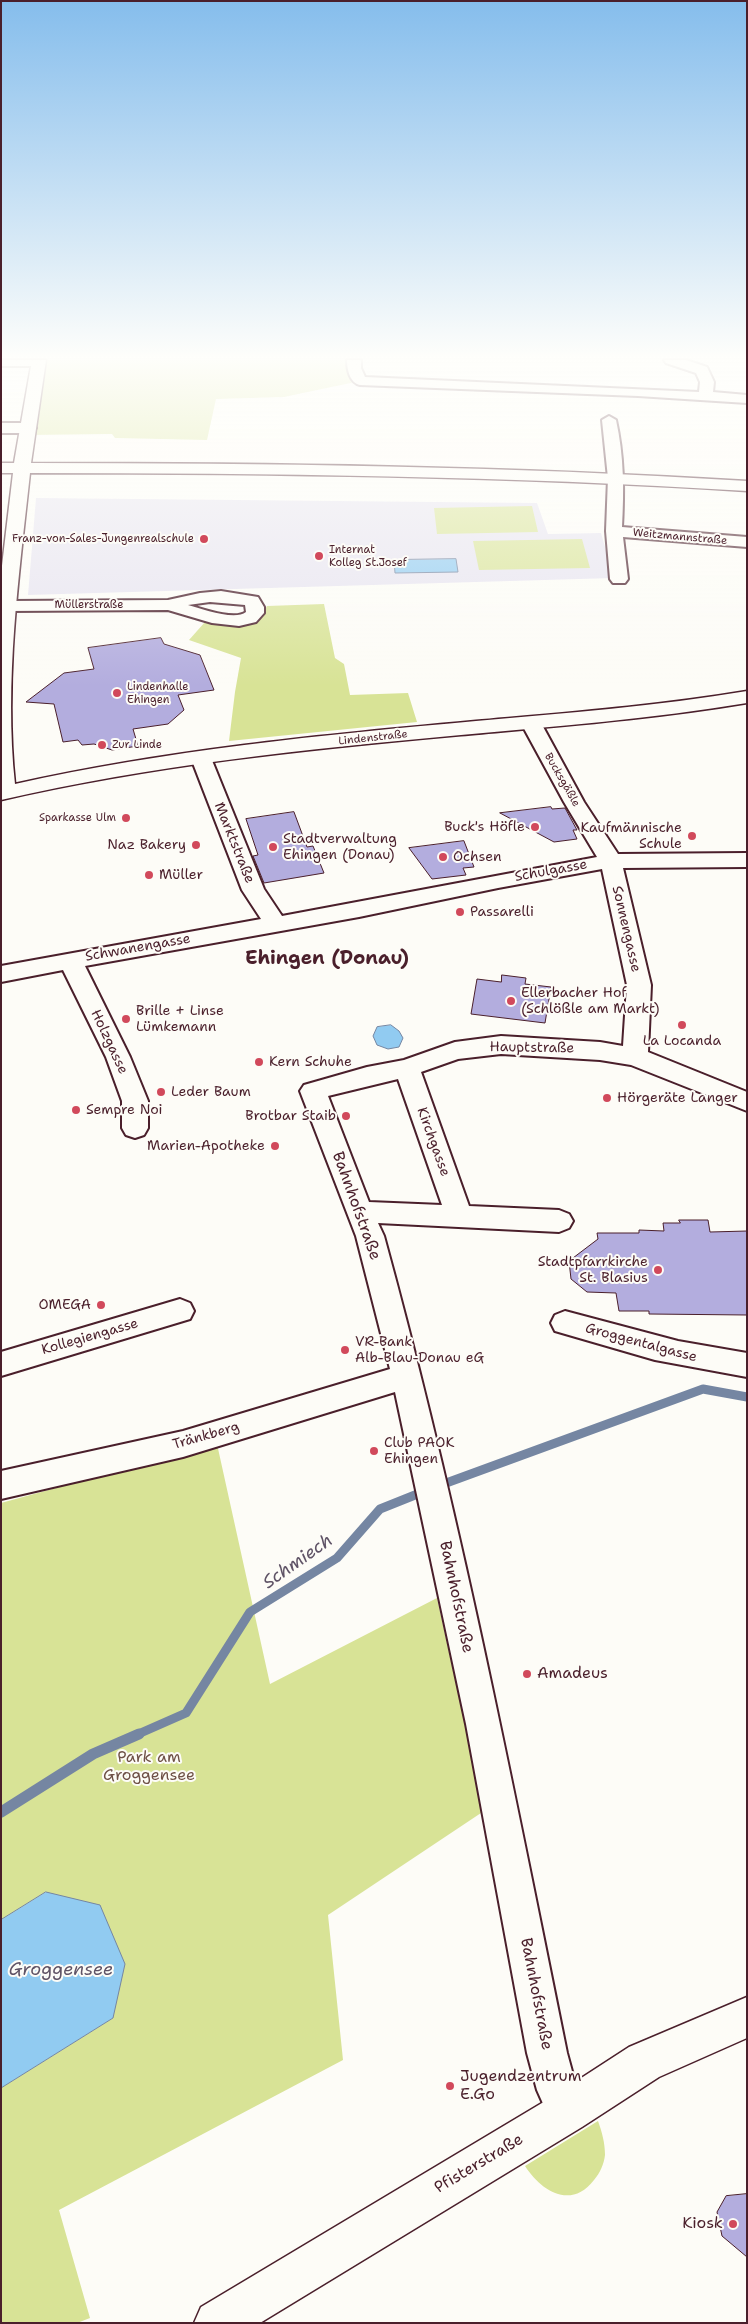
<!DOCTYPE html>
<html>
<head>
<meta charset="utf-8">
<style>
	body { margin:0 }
	#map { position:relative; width:748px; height:2324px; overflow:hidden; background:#fdfcf7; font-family:"Shantell Sans",sans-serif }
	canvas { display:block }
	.frame { position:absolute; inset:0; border:2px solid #4a1f2b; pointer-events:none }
</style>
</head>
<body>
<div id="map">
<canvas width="748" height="2324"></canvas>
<div class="frame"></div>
</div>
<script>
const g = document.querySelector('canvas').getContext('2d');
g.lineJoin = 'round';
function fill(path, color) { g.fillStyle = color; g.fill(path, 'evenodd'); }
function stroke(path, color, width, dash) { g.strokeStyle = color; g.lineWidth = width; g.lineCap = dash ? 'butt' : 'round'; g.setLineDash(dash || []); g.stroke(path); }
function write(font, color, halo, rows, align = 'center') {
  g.font = font + ' "Shantell Sans",sans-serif'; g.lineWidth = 4; g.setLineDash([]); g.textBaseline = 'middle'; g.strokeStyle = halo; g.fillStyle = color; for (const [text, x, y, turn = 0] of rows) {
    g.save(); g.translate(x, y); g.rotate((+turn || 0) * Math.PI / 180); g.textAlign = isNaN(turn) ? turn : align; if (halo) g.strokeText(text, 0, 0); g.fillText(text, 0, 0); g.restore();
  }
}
const built = new Path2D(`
	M36,498L537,503L548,534L601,533L614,578L28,595Z`);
const green = new Path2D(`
	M39,360H354L360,381L284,397L216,399L207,440L115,438L112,434L27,435Z
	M532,506L538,532L437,534L434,508Z
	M582,539L590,568L479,570L473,541Z
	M324,604L335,658L344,664L350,695L408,693L417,722L229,741L235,692L241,658L189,640L205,622C231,627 253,634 267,606Z
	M217,1444L270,1684L437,1598L484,1811L328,1915L343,2060L59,2210L90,2318L77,2323H1V2088L113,2018L46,1892L1,1920V1503Z
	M598,2121C602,2132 605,2143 605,2155C604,2164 600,2173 594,2180C571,2210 541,2191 525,2166Z`);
const water = new Path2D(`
	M456,559L458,572L395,573L394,560Z
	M391,1025L399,1031L403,1038L399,1047L388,1049L377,1045L373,1036L377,1027Z
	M46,1892L100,1905L125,1964L113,2018L1,2088V1920Z`);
const streamFar1 = new Path2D(`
	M438,1486L703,1389L747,1397
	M136,1735L186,1713L250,1612L337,1558L380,1509L425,1491`);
const stream = new Path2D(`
	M1,1812L93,1754L139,1734`);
const building = new Path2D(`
	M161,638L164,644L200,655L214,690L178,695L184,710L168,724L133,729L138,746L112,750L94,744L82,745L78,740L63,742L54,704L26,702L64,673L94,669L88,648Z
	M551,807L552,809L565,808L577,830H573L577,839L554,842L500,813Z
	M294,812L307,847L313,846L324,873L264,883L253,856L258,855L246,819Z
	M464,841L474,867L463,868L466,875L432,879L409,848Z
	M502,975L526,978L525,984L551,987L545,1023L471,1014L477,979L501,982Z
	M679,1220H708L710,1232L747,1231V1315L649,1314V1311H619L616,1293L587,1292L571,1279L569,1261L598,1239L597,1233H639V1230L664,1231L663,1223H680Z
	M747,2194V2257L722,2236L717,2212L726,2196Z`);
const street = new Path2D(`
	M1,360H44L45,362L38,366H1Z
	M347,360H361V368L365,377L699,392L700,382L696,373L666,363L664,360H686L707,367L714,382L713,392L747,395V403L638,396L360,385C350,383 347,370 347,360Z
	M609,416L616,420C624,456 624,490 622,527L747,537V547L623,537L628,579L625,583H613L610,579L606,531L608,478L602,420Z
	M1,423H28L36,428L28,433H1Z
	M221,591L258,597L264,607V613L256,622L239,626L212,623L168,610L9,611L1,608L3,602L9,601L168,600L200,593ZM210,602L245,605L246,612C235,621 202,609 188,605Z
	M531,717L538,719L541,723L584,802L618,854L747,853V867L623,868L651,985L648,1052L747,1092V1111L631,1065L600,1060L501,1054L458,1059L421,1072L469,1206L559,1210L569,1214L573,1221L569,1228L559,1232L378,1223L384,1236C458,1505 512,1780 567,2053L576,2086L587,2112L581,2126L567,2132L553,2126L537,2090L527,2053L466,1724L395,1392L183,1457L1,1499V1471L183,1431L390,1369L356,1236L300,1091L304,1085L367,1067L404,1060L455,1042L501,1036L600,1042L623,1046L627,985L602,869L498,888L359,917L85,966L130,1057L148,1101V1128L144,1135L135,1138L126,1135L122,1128V1101L106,1057L63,970L1,982V966L261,919L242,890L191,758L194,754L201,752L208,754L211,758L264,889L282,916L597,857L564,802L521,723L524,719ZM398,1079L442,1205L369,1202L328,1096Z
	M180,1299L190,1303L194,1311L190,1319L1,1376V1352Z
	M565,1311L678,1341L747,1353V1377L655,1360L555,1331L551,1323L555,1315Z`);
const secondary = new Path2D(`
	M32,360H46L31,463C269,463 508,466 747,481V491C508,476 269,473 30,473C19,576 4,681 15,784C167,750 321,735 476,721C566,713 657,706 747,691V703C652,719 557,726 461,735C306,749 153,765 1,800V574L13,473H1V463H14Z
	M747,1997V2038L659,2077L582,2127L260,2323H194L201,2307L552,2097L629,2047Z`);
const markers = [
	[204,539,5,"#d1495b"],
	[319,556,5,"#d1495b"],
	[117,693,5,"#d1495b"],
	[102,745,5,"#d1495b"],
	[126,818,5,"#d1495b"],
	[535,827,5,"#d1495b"],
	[692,836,5,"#d1495b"],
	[196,845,5,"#d1495b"],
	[273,847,5,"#d1495b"],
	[443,857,5,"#d1495b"],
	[149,875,5,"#d1495b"],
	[460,912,5,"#d1495b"],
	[511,1001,5,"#d1495b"],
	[126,1019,5,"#d1495b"],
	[682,1025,5,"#d1495b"],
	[259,1062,5,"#d1495b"],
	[161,1092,5,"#d1495b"],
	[607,1098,5,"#d1495b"],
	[76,1110,5,"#d1495b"],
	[346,1116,5,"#d1495b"],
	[275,1146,5,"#d1495b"],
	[658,1270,5,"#d1495b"],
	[101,1305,5,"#d1495b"],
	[345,1350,5,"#d1495b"],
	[374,1451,5,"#d1495b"],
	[527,1674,5,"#d1495b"],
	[450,2086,5,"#d1495b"],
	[733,2224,5,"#d1495b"]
];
const farStreetnames = [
	["Weitzmannstraße",680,537,5],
	["Müllerstraße",89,605],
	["Lindenstraße",373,738,-6],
	["Bucksgäßle",562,780,60]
];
const farPoinames = [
	["Franz-von-Sales-Jungenrealschule",194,539,"right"],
	["Internat",329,550],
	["Kolleg St.Josef",329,563],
	["Lindenhalle",127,687],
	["Ehingen",127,700],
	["Zur Linde",112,745],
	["Sparkasse Ulm",116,818,"right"]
];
const poiNames = [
	["Buck's Höfle",525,827,"right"],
	["Kaufmännische",682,828,"right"],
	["Schule",682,844,"right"],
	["Stadtverwaltung",283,839],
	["Ehingen (Donau)",283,855],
	["Naz Bakery",186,845,"right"],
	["Ochsen",453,857],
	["Müller",159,875],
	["Passarelli",470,912],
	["Ellerbacher Hof",521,993],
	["(Schlößle am Markt)",521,1009],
	["Brille + Linse",136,1011],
	["Lümkemann",136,1027],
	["La Locanda",682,1041,"center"],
	["Kern Schuhe",269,1062],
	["Leder Baum",171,1092],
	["Hörgeräte Langer",617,1098],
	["Sempre Noi",86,1110],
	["Brotbar Staib",336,1116,"right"],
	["Marien-Apotheke",265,1146,"right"],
	["Stadtpfarrkirche",648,1262,"right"],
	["St. Blasius",648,1278,"right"],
	["OMEGA",91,1305,"right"],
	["VR-Bank",355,1342],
	["Alb-Blau-Donau eG",355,1358],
	["Club PAOK",384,1443],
	["Ehingen",384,1459]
];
const streetNames = [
	["Marktstraße",234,843,68],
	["Schulgasse",551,871,-10],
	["Sonnengasse",626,929,77],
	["Schwanengasse",138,948,-10],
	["Holzgasse",109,1042,65],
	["Hauptstraße",532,1048,1],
	["Kirchgasse",433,1142,70],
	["Kollegiengasse",90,1337,-16],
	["Groggentalgasse",641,1343,15],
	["Tränkberg",206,1436,-16]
];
const nearStreetnames = [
	["Bahnhofstraße",356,1206,70],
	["Bahnhofstraße",456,1597,78],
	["Bahnhofstraße",536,1994,79],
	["Pfisterstraße",479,2164,-31]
];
const nearPoinames = [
	["Amadeus",537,1674],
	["Jugendzentrum",460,2077],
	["E.Go",460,2095],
	["Kiosk",723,2224,"right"]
];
const nearParknames = [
	["Park am",149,1758],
	["Groggensee",149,1776]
];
const nearWaternames = [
	["Schmiech",298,1562,-35],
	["Groggensee",61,1970]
];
const districtNames = [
	["Ehingen (Donau)",327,959]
];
fill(built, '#e7e4f0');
fill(green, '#d8e396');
fill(water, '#91cbf1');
stroke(water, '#7586a2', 1);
stroke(streamFar1, '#7586a2', 9);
stroke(stream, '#7586a2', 11);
fill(building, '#b3adde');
stroke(building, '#4a1f2b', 1);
stroke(street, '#4a1f2b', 4);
stroke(secondary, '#4a1f2b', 3);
fill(street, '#fdfcf7');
fill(secondary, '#fdfcf7');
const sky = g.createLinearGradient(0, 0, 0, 686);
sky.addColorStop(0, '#85bdec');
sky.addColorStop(0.52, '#fefefb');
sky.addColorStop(1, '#fefefb00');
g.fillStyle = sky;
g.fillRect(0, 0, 748, 686);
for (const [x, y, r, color] of markers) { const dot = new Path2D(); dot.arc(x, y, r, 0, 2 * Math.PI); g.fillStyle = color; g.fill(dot); stroke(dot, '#fdfcf7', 2); }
write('11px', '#4a1f2b', '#fdfcf7', farStreetnames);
write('11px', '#4a1f2b', '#fdfcf7', farPoinames, 'left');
write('14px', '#4a1f2b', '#fdfcf7', poiNames, 'left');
write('14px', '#4a1f2b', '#fdfcf7', streetNames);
write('16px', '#4a1f2b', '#fdfcf7', nearStreetnames);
write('16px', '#4a1f2b', '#fdfcf7', nearPoinames, 'left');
write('16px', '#6e5046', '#fdfcf7', nearParknames);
write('italic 18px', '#5f5366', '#fdfcf7', nearWaternames);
write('bold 19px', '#4a1f2b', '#fdfcf7', districtNames);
</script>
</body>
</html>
